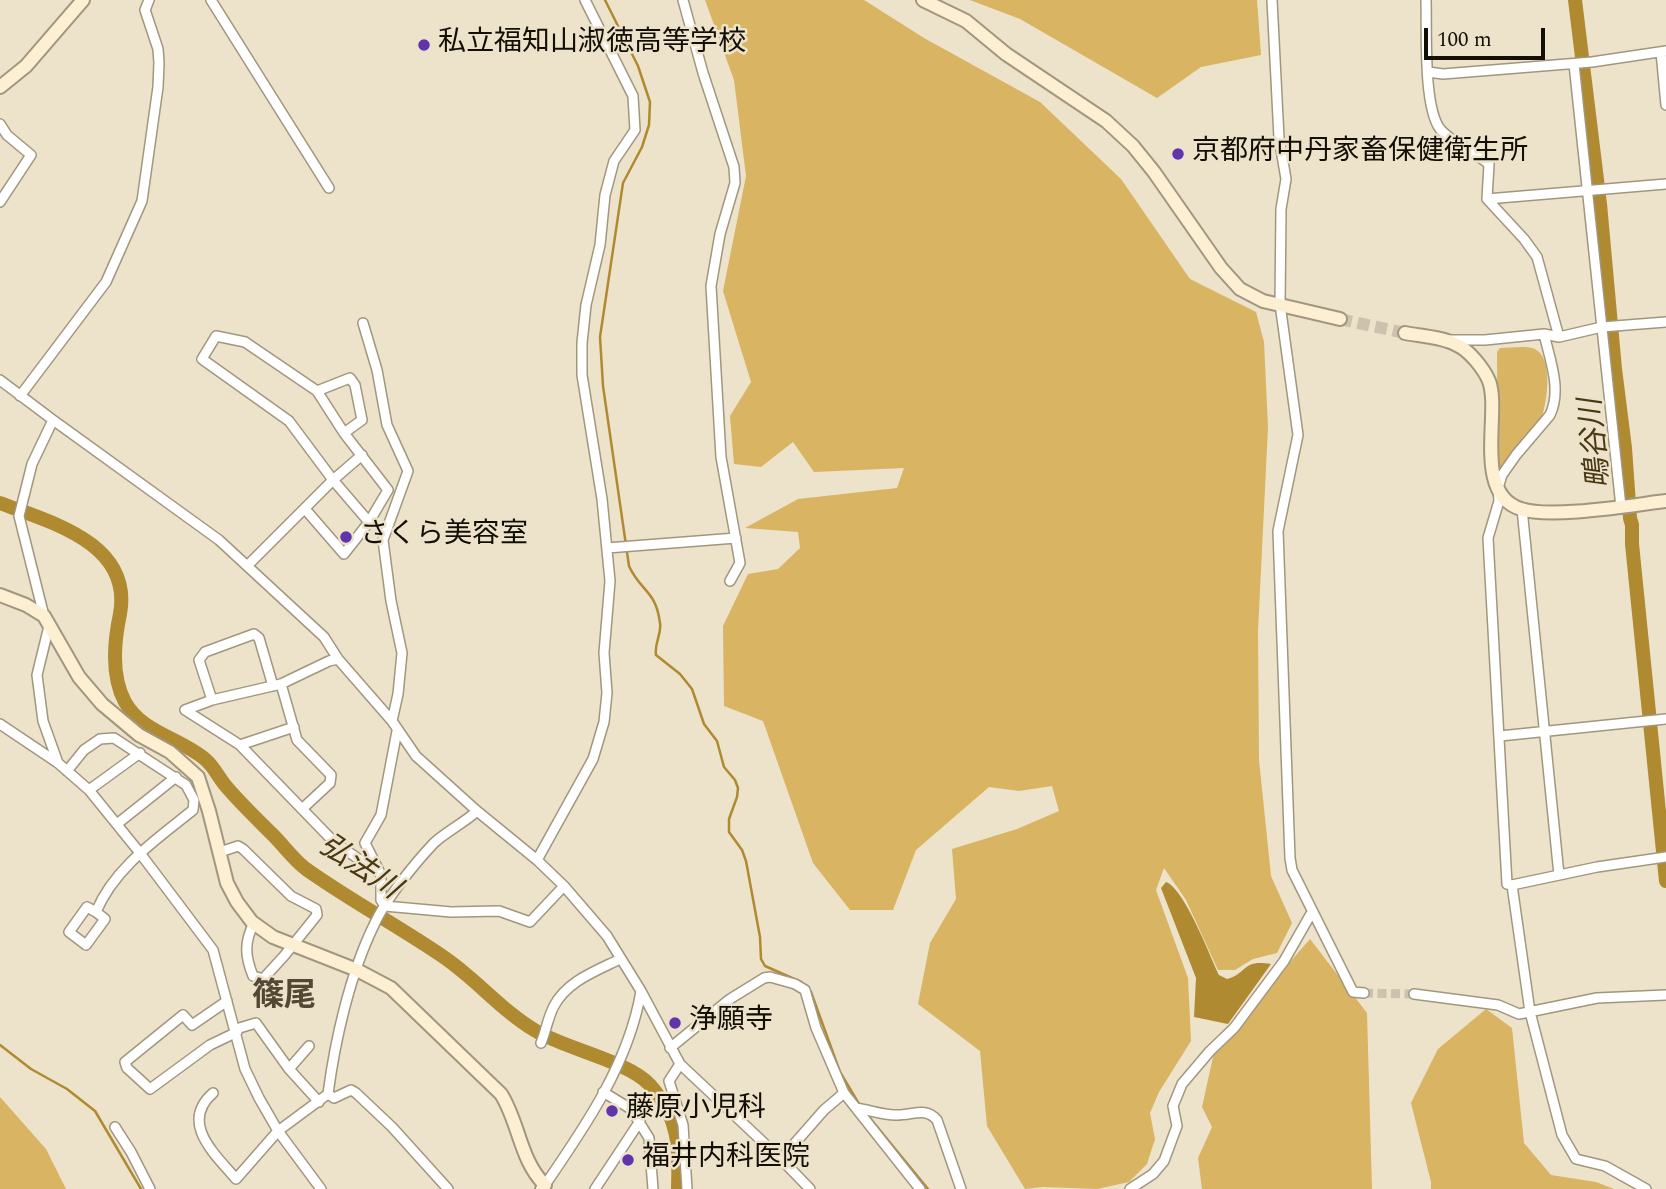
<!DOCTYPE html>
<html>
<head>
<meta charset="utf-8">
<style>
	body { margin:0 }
	#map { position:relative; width:1666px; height:1189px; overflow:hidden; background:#ede2ca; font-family:Spectral,serif }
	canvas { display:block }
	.scale { position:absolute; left:1424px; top:28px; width:121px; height:32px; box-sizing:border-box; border:4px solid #130f07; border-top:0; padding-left:9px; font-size:21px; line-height:24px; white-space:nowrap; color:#130f07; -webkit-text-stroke:5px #ede2ca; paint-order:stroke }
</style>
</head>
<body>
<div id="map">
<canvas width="1666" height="1189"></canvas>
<div class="scale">100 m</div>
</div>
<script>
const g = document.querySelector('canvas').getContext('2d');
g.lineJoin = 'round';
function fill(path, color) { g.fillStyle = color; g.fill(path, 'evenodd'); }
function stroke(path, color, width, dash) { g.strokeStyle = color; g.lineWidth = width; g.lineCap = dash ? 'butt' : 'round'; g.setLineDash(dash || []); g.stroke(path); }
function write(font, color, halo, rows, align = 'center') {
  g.font = font + ' Spectral,"Noto Sans JP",serif'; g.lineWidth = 5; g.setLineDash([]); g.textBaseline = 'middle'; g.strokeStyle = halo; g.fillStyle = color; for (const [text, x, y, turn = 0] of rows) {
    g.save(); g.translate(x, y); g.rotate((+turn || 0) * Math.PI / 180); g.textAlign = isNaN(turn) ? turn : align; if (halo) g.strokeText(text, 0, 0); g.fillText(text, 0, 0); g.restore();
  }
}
const green = new Path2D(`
	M705,0H864L924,38L1040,102L1121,179L1190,279L1256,312L1264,342L1268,427L1258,631L1259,760L1271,876L1292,923L1277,953L1253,959L1235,970H1218L1186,900L1164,868L1156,890L1188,978L1191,1041L1159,1092L1150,1113L1155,1139L1147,1164L1129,1182L1097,1189L1043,1187L1025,1189L987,1126L980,1051L918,1004L930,943L956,899L952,849L1017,829L1059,811L1052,786L1019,791L989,787L916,850L893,910H850L813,863L763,721L724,706L723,626L748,574L778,569L800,548L798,532L745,528L798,499L897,488L904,468L814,472L793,442L761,467L734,464L730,416L751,382L723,291L746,176L734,80Z
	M970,0H1257L1261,55L1201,67L1157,98L1020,19Z
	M1500,348C1509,348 1523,346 1532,348C1557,355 1546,412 1538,428C1530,443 1513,457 1502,470L1498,469L1497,352Z
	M1310,939L1367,1013L1372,1189H1202L1198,1158L1212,1127L1202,1107L1215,1048Z
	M1486,1009L1512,1028L1524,1143L1551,1175L1596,1182L1614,1189H1431V1182L1411,1103L1438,1049Z
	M0,1097L46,1149L66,1189H0Z`);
const water = new Path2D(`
	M1166,882C1184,888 1210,956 1219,975L1227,979C1248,973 1242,959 1271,964L1228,1024L1194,1017L1196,978L1161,888Z`);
const stream = new Path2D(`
	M605,0L638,66L650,102L649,125L642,147L623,183L600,337L603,386L629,566C640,591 656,590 660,623C662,634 654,643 656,655L680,674L692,689L704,724L717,741L724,767L735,780L738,788L737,797L729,819V832L742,850L746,861L760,937L761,959L765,966L801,982L811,992L840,1072L859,1104
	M0,1045L31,1069L67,1089L95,1111L141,1189
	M865,1112L928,1189`);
const river = new Path2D(`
	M1575,0L1600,204L1615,369L1625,448L1630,518L1632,525V544L1666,881
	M0,503C50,522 133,543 120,614C114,642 111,676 125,702C142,733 181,738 206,760C214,767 219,778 225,785C240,803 257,819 273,835C284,846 294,860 306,869C351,901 400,927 445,958C477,980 502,1011 536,1031C566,1049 628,1061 650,1085C680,1119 679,1146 678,1189`);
const streetTunnel = new Path2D(`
	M1364,993L1414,994`);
const secondaryTunnel = new Path2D(`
	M1340,319L1405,333`);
const street = new Path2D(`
	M211,0L329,188
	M683,0L703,73L734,167L735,183L720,234L711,286L721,457L740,563L730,581
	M1272,0L1279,138L1286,179L1281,209L1280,304L1298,435L1278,531L1290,858L1292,870L1353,992L1364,993
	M1426,0C1427,30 1423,106 1440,129C1452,143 1474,152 1489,164L1487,199L1524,239L1537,257L1559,337
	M1661,52L1666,105
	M1574,64L1621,507
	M1428,72L1443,74L1592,62L1666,51
	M0,124L7,135L31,155L0,202
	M1487,199L1666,184
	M363,323L377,370L387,425L408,471L383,540L391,601L402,653L398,694L392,721
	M1544,334C1550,360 1562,390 1550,415L1516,455L1502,475L1498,488L1499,501L1488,538L1507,884L1512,885L1530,1012L1562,1135L1576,1159L1605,1166L1646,1189
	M1449,340H1485L1544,334L1559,337L1602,327L1666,322
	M0,380L53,420L219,540L324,637L338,659L392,721L416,756L477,811L537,860L564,886L607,936L641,991C629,1063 585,1127 545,1185
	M317,391L350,378L355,385L362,420L344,433
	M20,396L106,282L142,201L158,87L159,63L158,49L145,10L149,0
	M305,509L344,554L369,522
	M1522,509L1559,875
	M607,548L736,538
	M248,565L333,480L289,421L202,359L216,336L245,342L317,391L344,433L388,490L369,522L333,480L362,455
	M44,616L19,516L32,464L53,420
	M49,626L37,675L43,721L58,763
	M338,659L329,661L281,684L212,700L185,710L240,745L335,843L381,874V900L385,906L451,912L499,911L530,922L564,886
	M281,684L297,740L331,775L330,783L302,809
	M212,700L199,660L205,652L254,634L259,638L273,686
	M0,724L58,763L89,790L140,853L213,950L245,1069L259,1098L278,1131L321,1189
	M1500,736L1666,719
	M240,745L294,727
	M67,771L84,750L100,739L114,738L186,785L194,800L193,810C157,839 114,868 96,912L105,919L86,945L69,932L87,907L96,912
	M89,790L140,753
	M117,824L176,777
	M220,852L238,846L243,849L291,896L316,909L317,915L284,956L263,979L253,976C245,956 244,942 254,923
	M537,860L593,759L604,722L607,693L604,653L610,581L602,499L582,375V343L586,305L600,245L605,195L614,161L635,130L633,96L585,0
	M380,873L365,843L381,815L397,731
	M1512,885L1597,867L1666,857
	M641,991L680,1064L781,1159L810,1189
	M1414,994L1498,1005L1519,1014L1597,998L1666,995
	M227,1001L192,1025L183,1015L125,1062L127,1068L150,1089L210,1045L237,1032
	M236,1029L256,1023L289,1069L319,1102
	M541,1043C546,1031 548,1017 554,1006C567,981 596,971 620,959
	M670,1048L730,999L764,978L770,977L795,984L805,990L816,1028L844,1093L920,1189
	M680,1064L669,1081L683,1125L687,1189
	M289,1069L309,1046
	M603,1092L631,1109L649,1138L653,1189
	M213,1093C179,1123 215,1154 236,1179L278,1131L328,1094C335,1040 350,974 374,925C385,900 415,863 434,843C447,831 464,823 477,811
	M328,1094L334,1098L351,1090L356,1093L392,1127L448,1189
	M856,1108C869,1110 883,1115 895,1115C912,1116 925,1106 937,1120L961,1189
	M115,1127L131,1152L150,1189
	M781,1159L824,1110L844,1093
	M595,1189L640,1121
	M1130,1189L1153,1174L1164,1161L1177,1126L1173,1106L1182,1084L1210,1051L1234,1028L1284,961L1312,912`);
const secondary = new Path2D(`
	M923,0L966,21L1006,54L1106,121L1133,146L1154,172L1221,268L1240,289L1263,301L1340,319
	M0,87L26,66L83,0
	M1405,333C1421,336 1443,337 1457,345C1469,350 1484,369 1489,381C1501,412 1472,494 1521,509C1551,519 1632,505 1666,501
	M0,595L26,605L44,616L79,677L102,704L139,735L170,752L198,777L209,811L227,883L237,902L252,922L273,937L357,970L391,988L501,1094C519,1122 520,1161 545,1185L542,1189`);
const markers = [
	[424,45,7,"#6134ac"],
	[1178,154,7,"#6134ac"],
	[346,537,7,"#6134ac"],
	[675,1023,7,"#6134ac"],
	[612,1111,7,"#6134ac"],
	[628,1160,7,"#6134ac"]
];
const poiNames = [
	["私立福知山淑徳高等学校",438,45],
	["京都府中丹家畜保健衛生所",1192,154],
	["さくら美容室",360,537],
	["浄願寺",689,1023],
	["藤原小児科",626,1111],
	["福井内科医院",642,1160]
];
const waterNames = [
	["鴫谷川",1598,443,-96],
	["弘法川",358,869,34]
];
const quarterNames = [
	["篠尾",284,999]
];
fill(green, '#d8b463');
fill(water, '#af8a31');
stroke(stream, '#af8a31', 2.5);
stroke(river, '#af8a31', 14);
stroke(streetTunnel, '#ccc2ad', 9, [9, 4.5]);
stroke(secondaryTunnel, '#ccc2ad', 12, [12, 6]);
stroke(street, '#a1967f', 12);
stroke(secondary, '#a1967f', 16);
stroke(street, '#fff', 9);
stroke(secondary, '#fdefd2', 12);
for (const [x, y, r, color] of markers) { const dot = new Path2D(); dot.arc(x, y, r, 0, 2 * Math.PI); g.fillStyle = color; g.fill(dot); stroke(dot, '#ede2ca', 2.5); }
write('28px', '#130f07', '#ede2ca', poiNames, 'left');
write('italic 30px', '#483813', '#ede2ca', waterNames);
write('bold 32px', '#524834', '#ede2ca', quarterNames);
</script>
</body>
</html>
